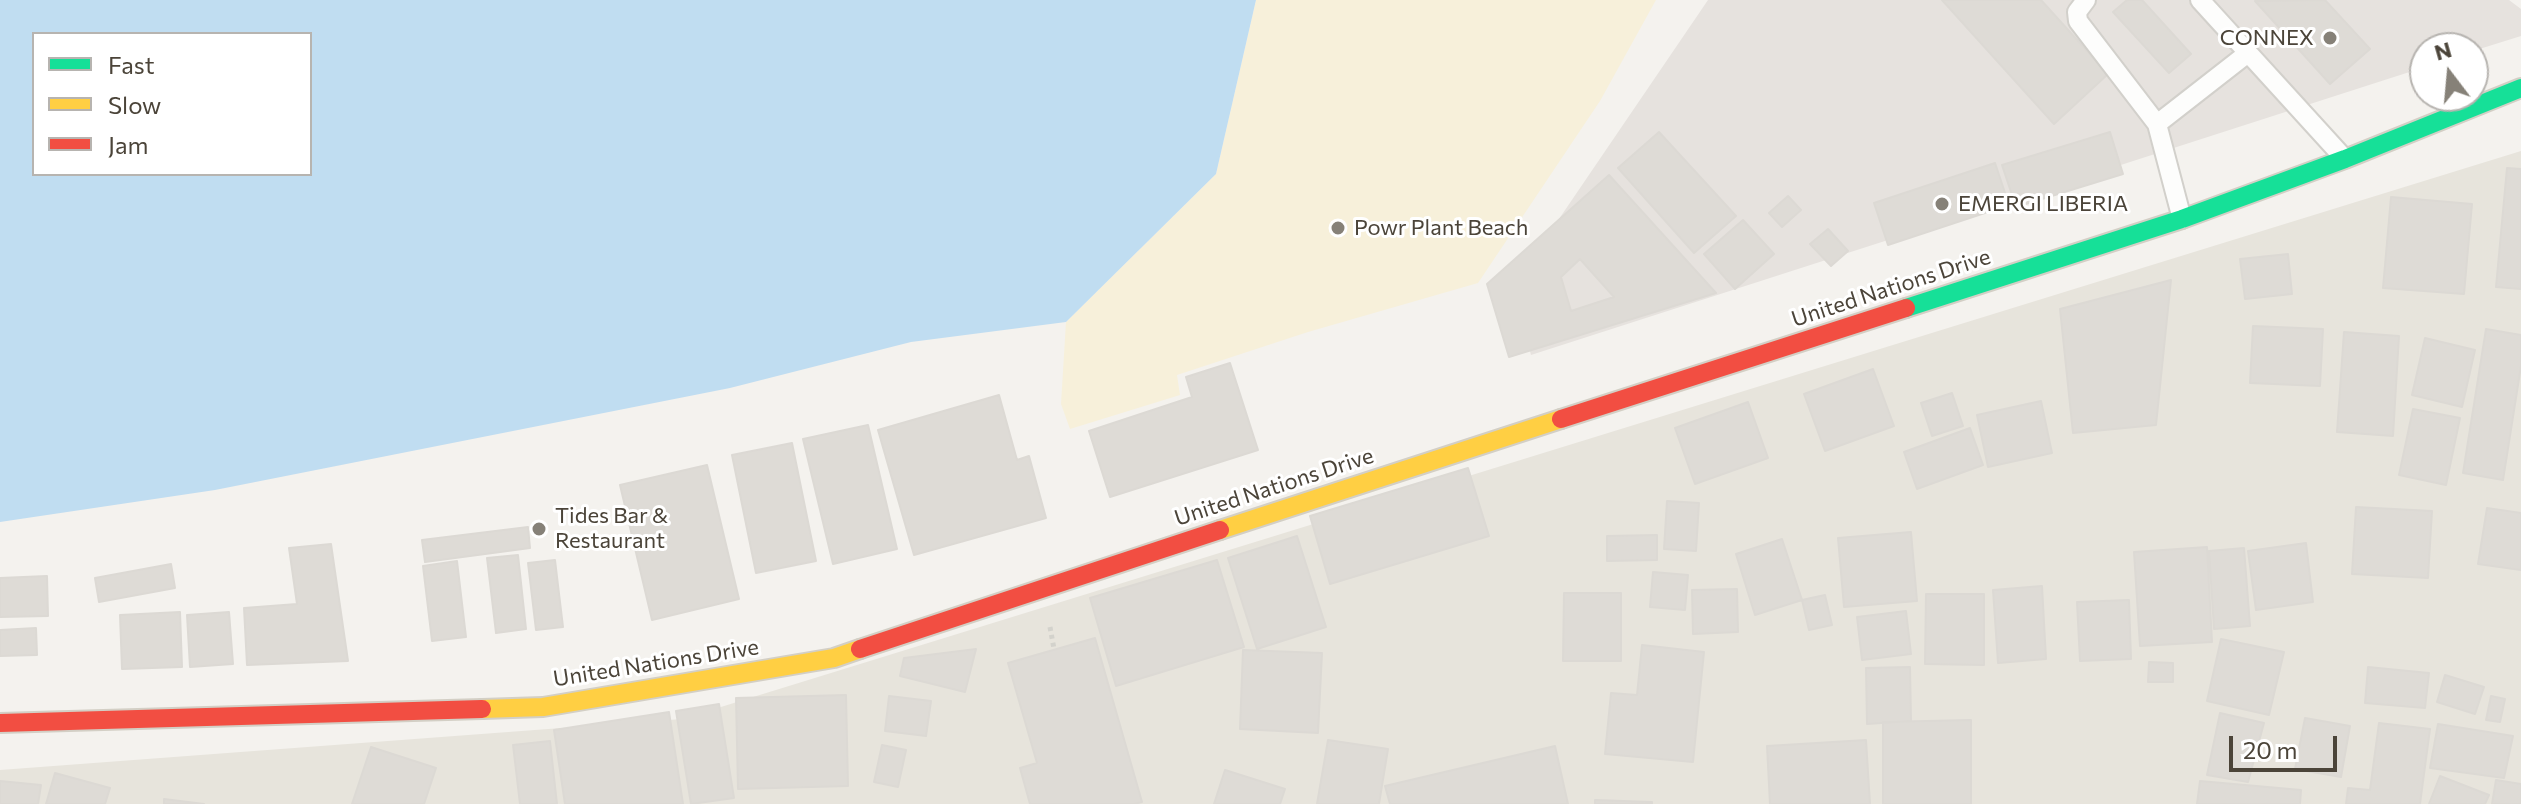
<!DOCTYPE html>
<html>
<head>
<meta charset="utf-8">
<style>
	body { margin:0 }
	#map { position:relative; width:2521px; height:804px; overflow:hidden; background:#f4f2ee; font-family:Commissioner,sans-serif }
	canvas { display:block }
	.legend { position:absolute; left:32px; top:32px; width:280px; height:144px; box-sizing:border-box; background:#fff; border:2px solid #b7b4b0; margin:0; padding:10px 14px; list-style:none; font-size:24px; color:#4b4439 }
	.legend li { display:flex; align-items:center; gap:16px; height:40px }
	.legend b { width:40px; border:2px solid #b7b4b0 }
	.north { position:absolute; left:2409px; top:32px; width:80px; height:80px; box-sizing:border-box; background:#fff; border:2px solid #b7b4b0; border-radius:50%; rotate:344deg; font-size:22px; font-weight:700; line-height:32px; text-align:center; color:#4b4439 }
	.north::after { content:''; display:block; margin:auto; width:28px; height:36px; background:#868178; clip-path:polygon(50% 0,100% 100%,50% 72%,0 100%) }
	.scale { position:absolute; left:2229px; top:736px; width:108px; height:36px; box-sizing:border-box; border:4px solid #4b4439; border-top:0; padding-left:10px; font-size:24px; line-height:28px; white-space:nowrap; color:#4b4439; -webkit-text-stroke:6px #fff; paint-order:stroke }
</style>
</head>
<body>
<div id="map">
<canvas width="2521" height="804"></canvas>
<ul class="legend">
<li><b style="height:10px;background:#16e098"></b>Fast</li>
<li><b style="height:10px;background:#ffcf43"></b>Slow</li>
<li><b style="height:10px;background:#f24e42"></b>Jam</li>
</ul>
<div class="north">N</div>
<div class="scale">20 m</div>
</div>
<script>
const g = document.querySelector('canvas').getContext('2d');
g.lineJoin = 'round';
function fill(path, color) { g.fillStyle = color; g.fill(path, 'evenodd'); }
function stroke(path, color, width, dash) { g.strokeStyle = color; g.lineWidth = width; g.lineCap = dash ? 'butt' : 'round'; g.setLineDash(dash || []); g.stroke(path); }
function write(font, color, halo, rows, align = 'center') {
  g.font = font + ' Commissioner,sans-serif'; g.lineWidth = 6; g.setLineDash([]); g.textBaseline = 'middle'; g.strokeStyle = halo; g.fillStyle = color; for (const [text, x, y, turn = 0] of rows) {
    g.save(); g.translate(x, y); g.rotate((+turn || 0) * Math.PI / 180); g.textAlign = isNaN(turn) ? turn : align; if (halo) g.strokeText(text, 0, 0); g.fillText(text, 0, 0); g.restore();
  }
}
const residential = new Path2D(`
	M2521,151V804H0V770L682,719Z`);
const industrial = new Path2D(`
	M1708,0H2509L2521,9V36L2473,51V48H2425V67L1531,355L1514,285Z`);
const sand = new Path2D(`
	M1256,0H1656L1600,101L1478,283L1308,332L1177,375L1180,395L1070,429L1061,404L1066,322L1216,174Z`);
const water = new Path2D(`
	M0,0H1256L1216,174L1066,322L911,342L730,388L215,490L0,522ZM34,34H310V174H34Z`);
const building = new Path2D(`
	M1942,0H2041L2108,74L2054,124Z
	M2127,0H2142L2191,54L2169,73L2113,12Z
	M2325,0L2370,49L2330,84L2255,1Z
	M1659,132L1736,216L1694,253L1618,168Z
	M2110,132L2123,174L2016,207L2002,165Z
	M1995,163L2009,205L1888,245L1874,203Z
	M2507,168L2521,169V289L2496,287Z
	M1609,175L1716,293L1509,357L1487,284ZM1580,259L1614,297L1571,311L1561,277Z
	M1788,196L1801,210L1782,227L1769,213Z
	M2391,197L2472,204L2464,294L2383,288Z
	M1743,220L1774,254L1735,289L1704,254Z
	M1828,229L1848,251L1831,266L1810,244Z
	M2288,254L2292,294L2245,299L2240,259Z
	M2171,280L2156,425L2073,433L2060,309Z
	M2253,326L2323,329L2320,386L2250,383Z
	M2486,329L2521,335V366L2503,480L2463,473Z
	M2344,332L2399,336L2393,436L2337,432Z
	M2425,338L2475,350L2462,407L2412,395Z
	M1230,363L1258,450L1110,497L1089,431L1192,397L1186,377Z
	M1873,369L1894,426L1825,451L1804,394Z
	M1952,393L1963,426L1932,436L1921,403Z
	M999,395L1017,460L1029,456L1046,518L914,555L878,430Z
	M2041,401L2052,453L1988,467L1977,415Z
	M1748,402L1768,458L1695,484L1675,428Z
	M2413,409L2460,418L2446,485L2399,475Z
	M868,425L897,549L833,564L803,439Z
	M1970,428L1983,465L1917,489L1904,452Z
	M792,443L816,561L756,573L732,455Z
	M707,465L739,599L652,620L620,485Z
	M1468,468L1489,536L1330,584L1310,516Z
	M1667,501L1699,503L1696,551L1664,549Z
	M2356,507L2432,511L2428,578L2352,574Z
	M2487,508L2521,513V570L2478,564Z
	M528,527L530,548L425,562L422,540Z
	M1911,532L1917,601L1844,607L1838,538Z
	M1657,535V560L1607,561V536Z
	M1297,536L1326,627L1257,649L1228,558Z
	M1782,539L1802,600L1755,615L1736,554Z
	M2306,543L2313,602L2256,610L2248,551Z
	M331,544L348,661L247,665L244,608L297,604L289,548Z
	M2207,547L2212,642L2140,646L2134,552Z
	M2244,548L2250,626L2214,629L2209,551Z
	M518,555L526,629L496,633L487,558Z
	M555,560L563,627L536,630L528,563Z
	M1217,560L1244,647L1116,686L1090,598Z
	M457,561L466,637L432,641L423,566Z
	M171,564L175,588L99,602L95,578Z
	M1653,572L1688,575L1685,610L1650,607Z
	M47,576L48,616L0,617V578Z
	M2042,586L2046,659L1998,663L1993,590Z
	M1737,589L1738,632L1693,634L1692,590Z
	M1564,593H1621V661H1563Z
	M1926,594H1984V665L1925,664Z
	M1825,595L1832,625L1809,630L1802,600Z
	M2129,600L2131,659L2080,661L2077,602Z
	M1906,611L1911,654L1862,660L1857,617Z
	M180,612L182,667L122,669L120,615Z
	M229,612L233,664L190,667L187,615Z
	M36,628L37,655L0,656V630Z
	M1095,638L1142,802L1134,804H1030L1020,768L1037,763L1008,663Z
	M2221,639L2284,652L2269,715L2207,701Z
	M1642,645L1704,652L1693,762L1605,754L1611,693L1637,695Z
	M976,649L965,692L900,676L904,658Z
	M1243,650L1322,653L1318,733L1240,729Z
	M2149,662L2173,663V682H2148Z
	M1910,667L1911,721L1867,724L1866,668Z
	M2368,667L2429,673L2425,708L2365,703Z
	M2445,675L2484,687L2475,714L2437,702Z
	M846,695L848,786L738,789L736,698Z
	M889,696L931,701L926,736L885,731Z
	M2491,696L2505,699L2500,722L2486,720Z
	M719,704L734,798L691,804L676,711Z
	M669,712L683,804H565L554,730Z
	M2220,713L2264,723L2248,782L2207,775Z
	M2305,718L2350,726L2341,777L2295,769Z
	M1971,720V804H1883V722Z
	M2379,723L2430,729L2420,804H2346L2348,788L2370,790Z
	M2438,724L2513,736L2504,778L2430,768Z
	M1328,740L1388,749L1379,804H1317Z
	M1866,740L1870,804H1770L1767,746Z
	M550,741L557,804H520L513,745Z
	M882,745L906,750L898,787L874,782Z
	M1555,746L1568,804H1390L1385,786Z
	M371,747L436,768L424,804H352Z
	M1225,770L1285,789L1280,804H1214Z
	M55,773L110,788L105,804H46Z
	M2440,776L2489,795L2485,804H2429Z
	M2496,780L2521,784V804H2492Z
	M0,781L41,785L38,804H0Z
	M2200,781L2301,790L2300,804H2197Z
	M164,799L204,804H164Z
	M1595,800L1652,802V804H1595Z`);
const path = new Path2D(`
	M1050,627L1054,649`);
const lane = new Path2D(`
	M2086,0L2077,12L2078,21L2157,124L2182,219
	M2200,0L2343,157
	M2157,124L2248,53`);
const fast = new Path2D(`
	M1906,308L2182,219L2345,159L2521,88`);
const slow = new Path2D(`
	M1220,530L1561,419
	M482,709L543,707L834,658L860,649`);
const jam = new Path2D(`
	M1561,419L1906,308
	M860,649L1220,530
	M0,723L482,709`);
const markers = [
	[2330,38,8,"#868178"],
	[1942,204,8,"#868178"],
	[1338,228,8,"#868178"],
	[539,529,8,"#868178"]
];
const poiNames = [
	["CONNEX",2314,38,"right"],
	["EMERGI LIBERIA",1958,204],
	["Powr Plant Beach",1354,228],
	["Tides Bar &",555,516],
	["Restaurant",555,541]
];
const streetNames = [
	["United Nations Drive",1891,288,-18],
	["United Nations Drive",1274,487,-18],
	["United Nations Drive",656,663,-9]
];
fill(residential, '#e7e4dc');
fill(industrial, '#e6e2de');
fill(sand, '#f7f0da');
fill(water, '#c0ddf1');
fill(building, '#dedbd6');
stroke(building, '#dcd9d4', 2);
stroke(lane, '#d2d0cb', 22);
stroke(fast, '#d3cfc5', 22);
stroke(slow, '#d3cfc5', 22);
stroke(jam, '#d3cfc5', 22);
stroke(path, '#d3d2cc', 5, [4, 4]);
stroke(lane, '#fdfdfc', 18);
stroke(fast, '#16e098', 18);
stroke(slow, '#ffcf43', 18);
stroke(jam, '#f24e42', 18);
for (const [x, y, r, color] of markers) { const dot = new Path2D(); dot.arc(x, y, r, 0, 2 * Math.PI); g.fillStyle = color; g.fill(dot); stroke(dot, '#fff', 3); }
write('22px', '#4b4439', '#fff', poiNames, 'left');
write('22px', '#4b4439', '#fff', streetNames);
</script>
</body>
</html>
